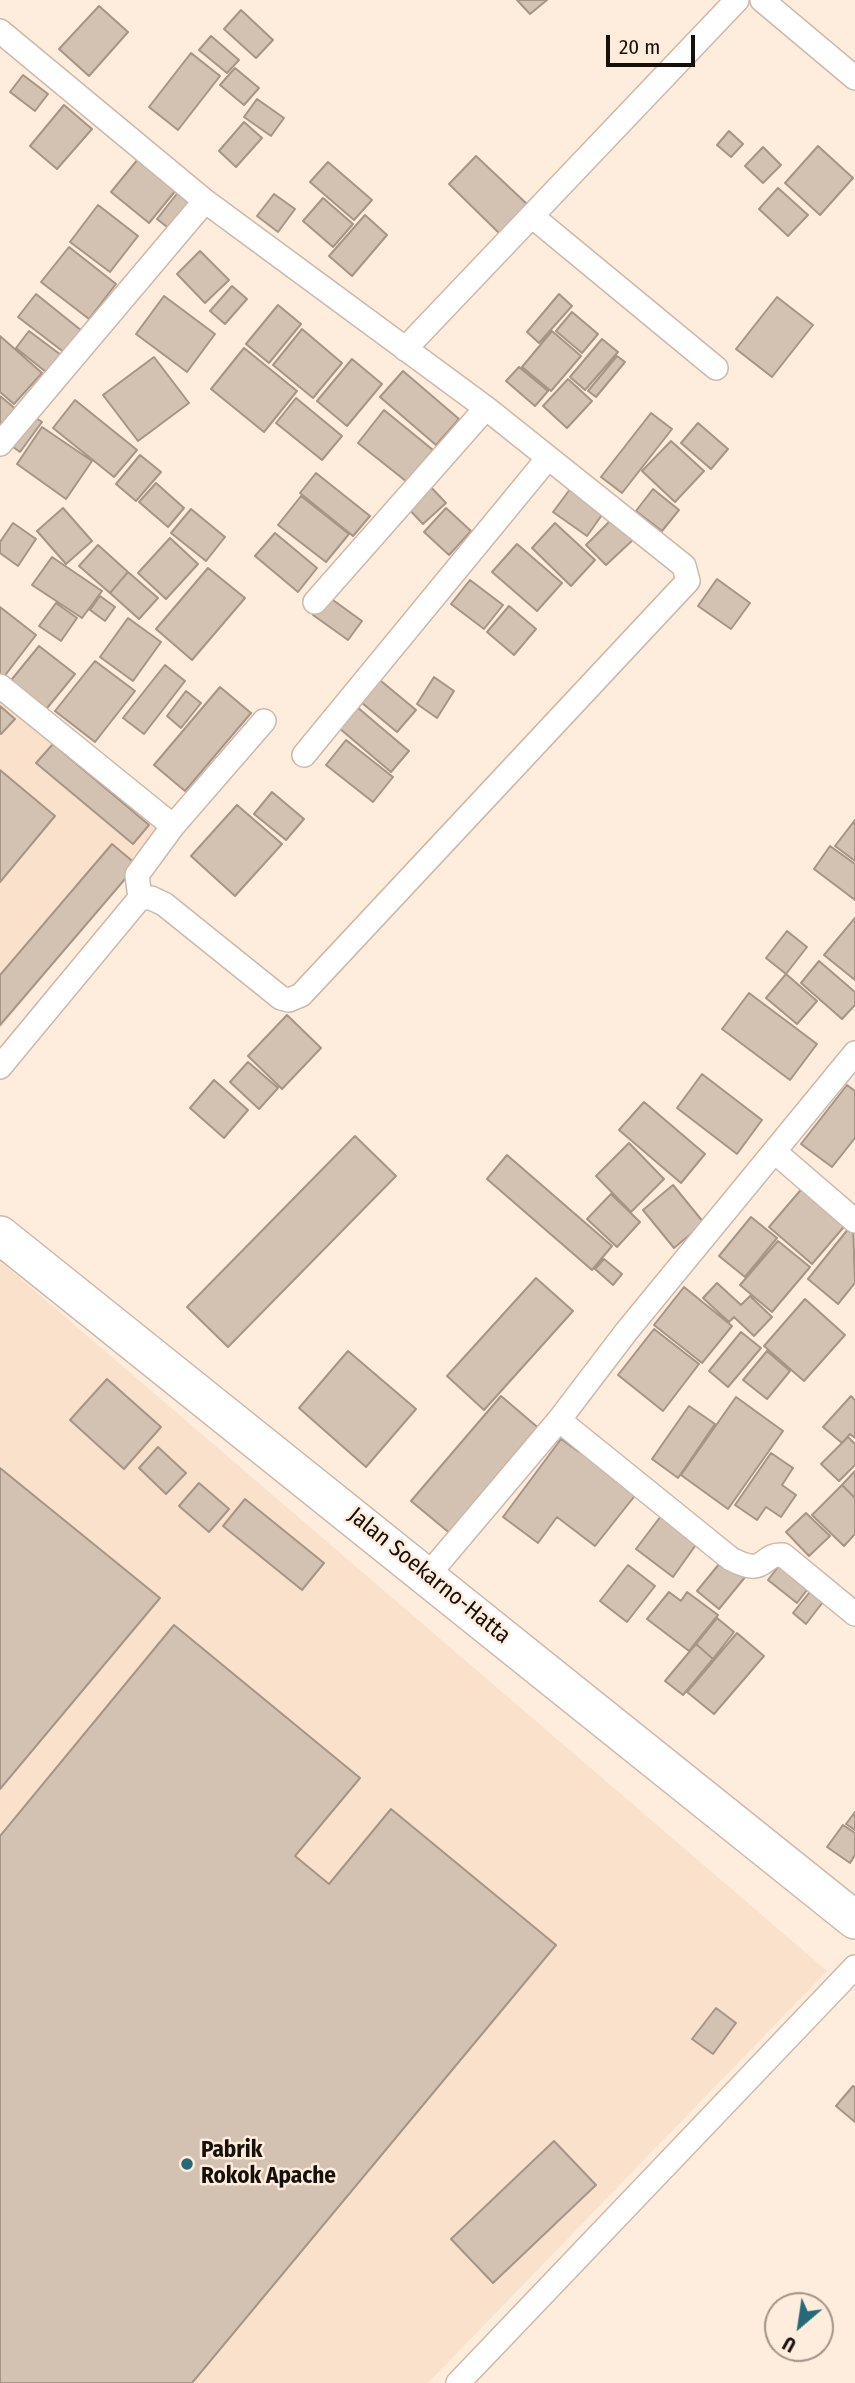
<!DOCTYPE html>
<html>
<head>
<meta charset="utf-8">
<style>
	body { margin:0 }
	#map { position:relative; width:855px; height:2383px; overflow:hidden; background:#feecdc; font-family:"Fira Sans Condensed",sans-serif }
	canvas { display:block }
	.north { position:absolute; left:764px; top:2292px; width:70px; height:70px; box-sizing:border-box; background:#feecdc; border:2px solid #a19488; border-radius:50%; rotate:209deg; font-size:19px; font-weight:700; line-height:28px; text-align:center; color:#16100b }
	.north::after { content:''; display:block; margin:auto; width:24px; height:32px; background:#236b78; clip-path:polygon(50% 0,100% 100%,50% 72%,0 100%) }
	.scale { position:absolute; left:606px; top:35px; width:89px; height:32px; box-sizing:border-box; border:4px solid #16100b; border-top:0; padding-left:9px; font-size:21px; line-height:24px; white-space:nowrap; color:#16100b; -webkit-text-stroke:5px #feecdc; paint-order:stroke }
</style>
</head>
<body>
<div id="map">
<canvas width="855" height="2383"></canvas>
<div class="north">U</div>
<div class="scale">20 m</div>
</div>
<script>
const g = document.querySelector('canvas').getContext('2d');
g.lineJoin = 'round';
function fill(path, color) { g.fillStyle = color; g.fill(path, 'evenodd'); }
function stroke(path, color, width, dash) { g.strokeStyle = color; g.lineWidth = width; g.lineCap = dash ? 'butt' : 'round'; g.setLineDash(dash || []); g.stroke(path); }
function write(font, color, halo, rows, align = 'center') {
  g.font = font + ' "Fira Sans Condensed",sans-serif'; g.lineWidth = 5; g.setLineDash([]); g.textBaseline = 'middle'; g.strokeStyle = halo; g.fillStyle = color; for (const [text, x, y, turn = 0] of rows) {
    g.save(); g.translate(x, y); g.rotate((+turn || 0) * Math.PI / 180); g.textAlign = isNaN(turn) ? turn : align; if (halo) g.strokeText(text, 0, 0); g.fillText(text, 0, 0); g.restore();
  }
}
const built = new Path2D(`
	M0,698L164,830L0,1029Z
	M0,1261L827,1971L428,2383H0Z`);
const building = new Path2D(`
	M517,0H547L530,14Z
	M99,6L128,32L89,76L59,49Z
	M241,10L273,40L256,58L224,29Z
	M211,36L239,60L227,73L199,50Z
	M191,53L220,76L178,130L149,107Z
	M235,68L259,88L244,105L220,85Z
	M23,75L48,94L35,111L10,92Z
	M257,99L284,118L271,136L244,117Z
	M64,105L92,129L57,169L30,146Z
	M244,122L262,138L236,167L219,151Z
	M729,131L743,144L731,157L717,145Z
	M818,146L853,178L820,215L785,183Z
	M763,147L781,165L763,183L745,166Z
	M143,153L181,184L149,223L111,192Z
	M476,156L528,205L500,234L449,184Z
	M328,162L372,200L354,220L310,182Z
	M183,186L196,196L171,230L157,219Z
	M778,188L808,215L788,236L759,209Z
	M274,194L295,209L278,232L257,216Z
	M323,198L353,224L333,247L303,221Z
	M98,205L138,236L110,272L70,242Z
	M365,215L387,235L352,276L329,256Z
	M69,247L116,284L89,319L41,282Z
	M200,251L229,280L205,303L177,274Z
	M232,286L247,299L225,324L210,311Z
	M36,294L82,331L65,353L18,317Z
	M559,294L572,306L539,343L527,332Z
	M164,296L215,334L187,372L136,334Z
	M777,297L813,325L772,377L736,349Z
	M278,305L301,324L269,363L246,344Z
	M572,312L598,334L582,353L556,331Z
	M302,329L342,363L313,398L273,365Z
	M29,331L65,358L51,376L16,348Z
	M552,331L581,356L551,391L522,367Z
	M0,336L42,373L14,404L0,392Z
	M602,339L618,352L585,390L570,377Z
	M244,348L297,391L264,432L211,389Z
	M617,356L625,362L596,397L588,391Z
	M154,357L189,403L138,441L103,395Z
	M352,359L382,384L347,426L317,401Z
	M519,367L548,391L535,406L506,381Z
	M403,371L459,419L436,445L380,397Z
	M568,379L592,401L567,428L543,406Z
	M0,396L17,410L0,429Z
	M296,398L342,436L322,460L276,423Z
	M75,400L137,450L114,477L53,428Z
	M384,410L433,450L407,482L358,443Z
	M651,413L672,429L622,493L601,477Z
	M30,414L42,422L20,452L9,444Z
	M698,423L728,449L711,469L681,443Z
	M42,427L92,461L66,499L17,464Z
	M671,441L704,471L675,502L642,471Z
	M140,455L161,472L136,501L116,484Z
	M316,473L370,516L353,536L300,493Z
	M426,482L446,503L423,524L403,503Z
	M156,483L184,508L168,527L139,502Z
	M571,488L604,512L587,536L553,512Z
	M653,489L679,510L662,531L636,511Z
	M301,496L349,534L326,562L278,525Z
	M63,508L92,541L66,564L37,531Z
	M446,508L471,531L449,555L424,532Z
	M191,509L225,537L206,561L171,533Z
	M615,516L636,537L606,565L586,545Z
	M13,523L36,539L18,566L0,553V542Z
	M555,523L595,560L571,586L532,548Z
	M275,533L317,568L298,592L255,556Z
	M170,538L198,564L166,599L138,573Z
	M517,544L562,583L537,611L492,572Z
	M98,545L128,572L110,593L79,566Z
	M52,557L102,591L82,618L32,585Z
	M208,568L245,598L192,660L156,629Z
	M128,572L158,598L139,619L110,593Z
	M717,579L750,603L731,629L698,606Z
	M470,580L503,605L484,629L451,604Z
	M326,595L362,621L348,640L313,615Z
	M100,596L115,607L105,621L90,610Z
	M56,603L77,618L61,641L39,626Z
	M509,606L536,629L514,655L487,632Z
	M0,607L36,635L0,682Z
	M128,618L161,642L133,681L100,657Z
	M39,646L75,674L43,713L8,684Z
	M95,661L135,691L95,742L55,711Z
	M165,665L185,681L144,734L123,718Z
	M375,676L416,710L397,732L356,698Z
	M434,677L454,691L437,718L417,704Z
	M220,687L251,713L185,791L154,765Z
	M186,691L201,703L181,728L167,716Z
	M0,706L15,719L1,734L0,733Z
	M357,707L409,751L391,772L339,728Z
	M346,740L393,777L373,802L326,765Z
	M53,744L149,825L133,844L36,763Z
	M0,770L55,816L0,882Z
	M272,792L304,819L286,840L254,814Z
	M237,805L282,844L235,896L191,856Z
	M855,820V861L835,846Z
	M112,844L137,865L0,1025V975Z
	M830,846L855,864V900L814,869Z
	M855,918V980L824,955Z
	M787,931L807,947L786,974L766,958Z
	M819,961L855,992V1005L842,1019L801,983Z
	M786,974L817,1001L797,1024L766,998Z
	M749,993L817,1044L790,1080L722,1029Z
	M287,1015L321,1048L282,1089L248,1056Z
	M248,1062L278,1088L259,1109L230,1082Z
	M702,1074L762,1120L737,1154L677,1108Z
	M214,1080L248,1110L224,1138L190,1108Z
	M847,1085L855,1091V1138L832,1167L801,1144Z
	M644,1102L705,1154L681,1183L619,1130Z
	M355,1136L396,1176L228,1347L187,1307Z
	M629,1143L664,1179L631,1212L596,1176Z
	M507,1155L612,1246L592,1270L487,1179Z
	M673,1185L704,1223L674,1248L643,1210Z
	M805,1185L848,1222L812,1264L769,1227Z
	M611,1194L640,1222L617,1247L587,1219Z
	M751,1217L777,1238L745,1277L719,1256Z
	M853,1223L855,1283L838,1304L808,1279Z
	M778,1241L810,1267L772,1312L740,1285Z
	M604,1259L622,1274L613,1285L595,1269Z
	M536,1278L573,1311L484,1410L447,1376Z
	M717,1283L741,1305L750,1296L772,1317L754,1336L734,1317L729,1322L703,1298Z
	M684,1287L732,1326L702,1363L654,1325Z
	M805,1299L845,1335L804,1381L764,1346Z
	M654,1329L699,1364L663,1411L618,1375Z
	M741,1332L761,1348L728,1387L709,1371Z
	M348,1351L416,1409L366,1467L299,1408Z
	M767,1351L790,1371L767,1399L743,1380Z
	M107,1379L161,1427L124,1469L70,1420Z
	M501,1396L542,1431L452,1535L411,1501Z
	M851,1396L855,1400V1438L850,1434L842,1443L823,1427Z
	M736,1397L783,1431L728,1509L681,1475Z
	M689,1406L715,1424L678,1478L652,1459Z
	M848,1437L855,1444V1465L839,1481L821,1464Z
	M561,1439L579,1452L581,1449L637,1493L595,1546L557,1517L538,1543L503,1517Z
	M158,1447L186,1473L166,1494L139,1468Z
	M771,1453L793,1468L782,1485L796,1495L781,1517L766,1507L757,1520L735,1505Z
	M0,1468L160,1598L0,1789Z
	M855,1471V1498L842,1485Z
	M199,1483L229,1509L209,1532L179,1506Z
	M842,1485L855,1498V1534L844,1546L812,1515Z
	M245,1499L324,1563L302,1590L223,1526Z
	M664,1512L700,1539L673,1577L636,1549Z
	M806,1513L830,1536L809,1556L786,1532Z
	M724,1558L746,1576L719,1609L697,1591Z
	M781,1563L810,1586L797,1603L768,1580Z
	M628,1565L655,1586L627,1622L600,1601Z
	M813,1588L826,1598L806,1624L793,1613Z
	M669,1592L681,1601L687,1592L718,1615L689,1651L647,1619Z
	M717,1618L734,1632L713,1659L696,1644Z
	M174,1625L360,1778L295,1856L329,1884L391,1809L556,1945L192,2383H0V1836Z
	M737,1633L764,1656L714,1714L687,1692Z
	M696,1644L713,1659L683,1695L665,1681Z
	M855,1812V1830L846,1824Z
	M843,1825L855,1833V1855L850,1863L827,1847Z
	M716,2008L736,2023L713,2054L692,2039Z
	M853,2086L855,2087V2122L836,2106Z
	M554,2141L596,2185L493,2283L451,2239Z`);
const minor = new Path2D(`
	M762,0L855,78
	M0,31L205,201L486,408L684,566L688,581L301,995L289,1000L281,998L164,904L151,898H140L0,1067
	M533,217L716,368
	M405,349L737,0
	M0,444L205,201
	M315,602L486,408
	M0,686L173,826L137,875L140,898
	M304,755L548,458
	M173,826L264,721
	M775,1152L855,1221
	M559,1420L731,1559C768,1578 760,1553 783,1555L855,1614
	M428,1575L559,1420L626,1332L855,1053
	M458,2383L855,1967`);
const primary = new Path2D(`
	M0,1235L855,1920`);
const markers = [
	[187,2164,7,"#236b78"]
];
const streetNames = [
	["Jalan Soekarno-Hatta",429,1576,39]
];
const poiNames = [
	["Pabrik",201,2151],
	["Rokok Apache",201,2177]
];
fill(built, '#fae1cc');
fill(building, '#d3c1b2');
stroke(building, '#a69587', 2);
stroke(minor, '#cbb9ab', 26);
stroke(primary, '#cbb9ab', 40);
stroke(minor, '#fff', 23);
stroke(primary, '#fff', 37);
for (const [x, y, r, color] of markers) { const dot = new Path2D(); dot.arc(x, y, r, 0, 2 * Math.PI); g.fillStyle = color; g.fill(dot); stroke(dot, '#feecdc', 2.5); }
write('23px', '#16100b', '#feecdc', streetNames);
write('bold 23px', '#16100b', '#feecdc', poiNames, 'left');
</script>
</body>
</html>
